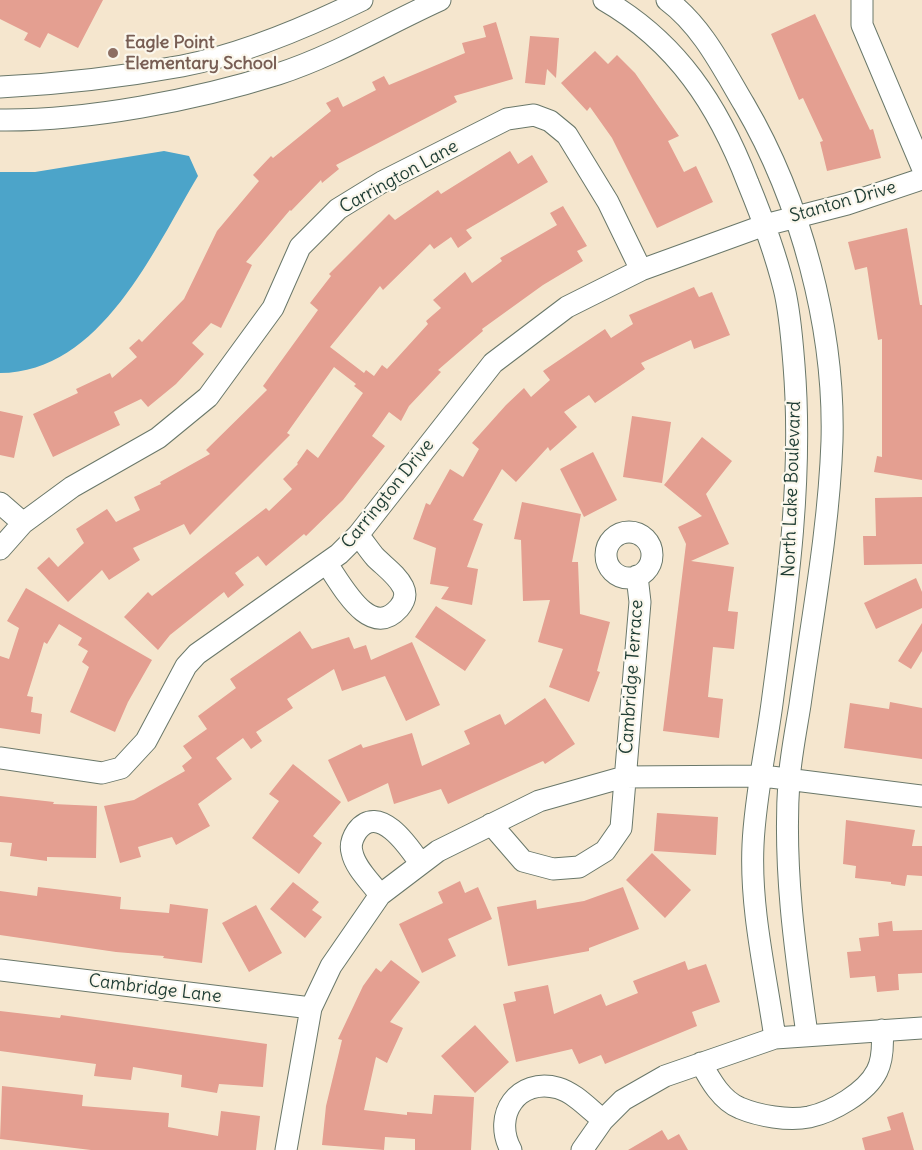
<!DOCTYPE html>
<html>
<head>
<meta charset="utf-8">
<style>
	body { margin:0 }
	canvas { display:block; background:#f5e6ce }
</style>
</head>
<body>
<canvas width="922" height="1150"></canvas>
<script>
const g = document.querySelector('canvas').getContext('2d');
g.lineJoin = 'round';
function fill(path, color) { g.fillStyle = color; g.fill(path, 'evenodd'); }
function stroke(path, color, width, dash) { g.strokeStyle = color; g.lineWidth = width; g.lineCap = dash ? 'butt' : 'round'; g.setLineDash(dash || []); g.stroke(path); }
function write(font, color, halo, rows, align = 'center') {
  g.font = font + ' Delius,sans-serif'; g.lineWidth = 4.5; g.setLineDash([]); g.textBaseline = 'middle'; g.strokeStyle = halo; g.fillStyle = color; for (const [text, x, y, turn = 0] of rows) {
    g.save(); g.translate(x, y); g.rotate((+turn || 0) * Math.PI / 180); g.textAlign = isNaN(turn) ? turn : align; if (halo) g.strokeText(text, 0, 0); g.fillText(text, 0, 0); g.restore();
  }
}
const water = new Path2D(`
	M164,151L189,156L198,176C154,249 101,373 0,373V172H35Z`);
const building = new Path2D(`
	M0,0H103L78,48L48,33L40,48L24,40L28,33L0,19Z
	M815,14L870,130L873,129L881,158L827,171L820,142L823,141L803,98L799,100L771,34Z
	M496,22L513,79L454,96L457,102L336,165L339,169L322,183L321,180L291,211L290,210L246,262L252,265L221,328L211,323L192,343L204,354L176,384L148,407L141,399L114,412L120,425L53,457L33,414L78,393L76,389L110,373L112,378L137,357L129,348L139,339L142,342L184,299L217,231L259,181L253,175L271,156L273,158L331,111L326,103L338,97L343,107L376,90L372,82L384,76L389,85L465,53L462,43L486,37L483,26Z
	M530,36L559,38L556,78L547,69L545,85L525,83Z
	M595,51L608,64L617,55L635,73L679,136L668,141L684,172L696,166L713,202L657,228L612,138L590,107L587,111L561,83Z
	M510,151L518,164L532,155L548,182L466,230L472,238L458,248L451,237L434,249L430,244L383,290L380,286L330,347L364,373L366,370L374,376L382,365L387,369L428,324L426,321L441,308L433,300L465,272L472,283L502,261L500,258L557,225L550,213L563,206L587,246L577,251L583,261L543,285L482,329L483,331L438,370L441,372L409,406L401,421L389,412L372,436L385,446L343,500L306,536L304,534L266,566L258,556L235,573L244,585L228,598L224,592L170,635L158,650L124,617L148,592L152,596L266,508L269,511L292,489L283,479L298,464L297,463L307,449L318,458L363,393L354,386L356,384L334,367L287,433L290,435L190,535L184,524L133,548L140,560L109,580L102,570L68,602L37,568L49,557L58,567L84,543L76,529L107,509L116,522L140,510L134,497L161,484L160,482L210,454L206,450L267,390L263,386L318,310L310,303L331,276L329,274L389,214L395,220L438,190L441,194Z
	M907,228L920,305H922V480L874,472L877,456L882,457V339L878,340L867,267L855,270L848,242Z
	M694,287L699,297L712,292L730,335L694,349L691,340L641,363L645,369L595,403L589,395L564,412L577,427L550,451L548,447L516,482L502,469L473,520L483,524L467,567L478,569L472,605L441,599L449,587L430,584L436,548L413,539L426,503L430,505L450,469L463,477L479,449L472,443L506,405L524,388L531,397L550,380L543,371L605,329L611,338L633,324L629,315Z
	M0,411L23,416L14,458L0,455Z
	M632,416L671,422L662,483L623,477Z
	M702,437L732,461L706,494L729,544L691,561L734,567L728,611L738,612L734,649L713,647L708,697L723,699L719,738L663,731L686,544L678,527L702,516L664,485Z
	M593,452L617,500L584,517L560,469Z
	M922,497V564L864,565L863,536H876L875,498Z
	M522,502L581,514L572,562H578L580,614L610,622L597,671L600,672L589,702L549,687L563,649L538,642L550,600L523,601L521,540L514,539Z
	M916,578L922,592V608L876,629L864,603Z
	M26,588L152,660L128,702L115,732L70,712L89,667L82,662L88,651L78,645L82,638L59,624L47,644L44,642L27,696L33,697L31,712L42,714L40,734L0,728V656L9,659L19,628L7,621Z
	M436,606L486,640L465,671L415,637Z
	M922,623V651L911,669L898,661Z
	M300,631L312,649L349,637L354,649L366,645L371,660L412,642L440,705L406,721L385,676L342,691L334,669L287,699L293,708L256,732L262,741L251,749L243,738L216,758L232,779L198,804L210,826L176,845L172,837L138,847L141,857L120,863L104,806L134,800L185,771L182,766L192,758L183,746L207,729L198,716L236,688L230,679Z
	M545,698L575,744L545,764L543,761L448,804L441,789L394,804L388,783L348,802L328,760L361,744L363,748L412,733L422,766L470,744L464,731L500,714L505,725Z
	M890,702L922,708V759L844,748L850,703L889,709Z
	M293,764L341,802L313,836L322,843L299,874L252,838L279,801L269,794Z
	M0,796L54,802L53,804L97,806L96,858L47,857V861L10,856L12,843L0,842Z
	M657,813L718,817L716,855L654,851Z
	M846,820L915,830L912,846H922V876L907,875L905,886L891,884V882L855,878L856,866L843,864Z
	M652,853L691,890L665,918L626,880Z
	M460,881L465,893L478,887L492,919L448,939L456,956L422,973L399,924L443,903L438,892Z
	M293,882L319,902L312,910L322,917L305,938L270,909Z
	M38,887L121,897L120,909L169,913L170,904L208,909L202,963L163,958L164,956L116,952L0,935V891L37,896Z
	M623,887L639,929L589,948V951L508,966L497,907L536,900L537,909L584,901Z
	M256,905L282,953L249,972L222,923Z
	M892,921L893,931L922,930V973L898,974L899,990L877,992L875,976L850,978L847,952L861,951L859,938L879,936L878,923Z
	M391,960L420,982L390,1022L403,1028L387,1063L376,1057L364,1110L407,1115V1112L432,1114L434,1095L474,1097L471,1150H415V1139L385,1137L384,1150L322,1145L326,1106L342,1040L338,1039L363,986L376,968L381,972Z
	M685,961L688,970L706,964L720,1002L692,1012L697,1026L605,1064L601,1055L579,1064L572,1049L516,1062L503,1004L516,1001L514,992L548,985L554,1014L601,994L606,1006L638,993L633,981Z
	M0,1011L60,1018L61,1015L267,1044L263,1087L219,1084L217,1093L181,1087L182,1075L133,1067L131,1080L94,1076L96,1064L0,1051Z
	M475,1025L509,1062L475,1093L441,1056Z
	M2,1086L83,1095L82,1106L169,1113L168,1127L218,1136L221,1111L260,1116L256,1150H91L0,1139Z
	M903,1112L914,1150H865L862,1138L891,1130L887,1117Z
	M662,1130L668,1140L679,1134L688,1150H628Z`);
const street = new Path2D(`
	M604,0C677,42 718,105 748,183C762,217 775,252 784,288C790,312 792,340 794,365C803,476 788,586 773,696C767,745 755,796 753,845C750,909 766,975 775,1038
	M667,0C702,26 722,67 744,104C801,201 835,329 832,441C829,529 812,618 800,705C796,730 791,755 789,780C783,866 795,950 807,1034
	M862,0V25L922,167
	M0,87C61,84 122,77 182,66C244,54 305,28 362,0
	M0,120C87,121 196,100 278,74C334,56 387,24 440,0
	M0,503L23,523
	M606 555a23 23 0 1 1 46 0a23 23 0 1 1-46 0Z
	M0,549L23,523L72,487L158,438L208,397L273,308L300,247L338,209L382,182L507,119L534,115L550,121L567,135L608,202L641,270
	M327,564C342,585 370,641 399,608C404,602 407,595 403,587C397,575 385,567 375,557C369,550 364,542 358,535
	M0,758L102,773L121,768L146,741L186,666L197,654L339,554L358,535L493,363L567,307L641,270L765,225L847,204L922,179
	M491,824L523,861L553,869L579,867L605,851L621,828L640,602L637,576
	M380,895C371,882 355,868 352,852C350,845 353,837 357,831C379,802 409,847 420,863
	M0,970L311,1008
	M701,1063C710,1080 722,1101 740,1108C759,1116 788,1121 809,1117C832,1112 866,1093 877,1071C883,1059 883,1043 882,1030
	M286,1150L311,1008L331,966L380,895L438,851L539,801L624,777L763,776L922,796
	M511,1150C492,1115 518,1077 558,1088C575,1093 589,1109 603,1120
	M582,1150L603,1120L623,1100L665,1076L775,1038L922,1028`);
const markers = [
	[113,53,6,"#8d6e63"]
];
const educationNames = [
	["Eagle Point",125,43],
	["Elementary School",125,64]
];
const streetNames = [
	["Carrington Lane",399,177,-29],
	["Stanton Drive",843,202,-16],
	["North Lake Boulevard",792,489,-88],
	["Carrington Drive",388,494,-51],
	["Cambridge Terrace",632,677,-86],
	["Cambridge Lane",155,989,7]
];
fill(water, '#4ca4c9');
fill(building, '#e49f91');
stroke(street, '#6a786a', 23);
stroke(street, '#fff', 21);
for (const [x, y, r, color] of markers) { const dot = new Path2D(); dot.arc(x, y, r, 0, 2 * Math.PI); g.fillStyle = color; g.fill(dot); stroke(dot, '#fbf7ec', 2); }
write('bold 18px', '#785e54', '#fbf7ec', educationNames, 'left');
write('18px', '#1f3d34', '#fbf7ec', streetNames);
</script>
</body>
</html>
